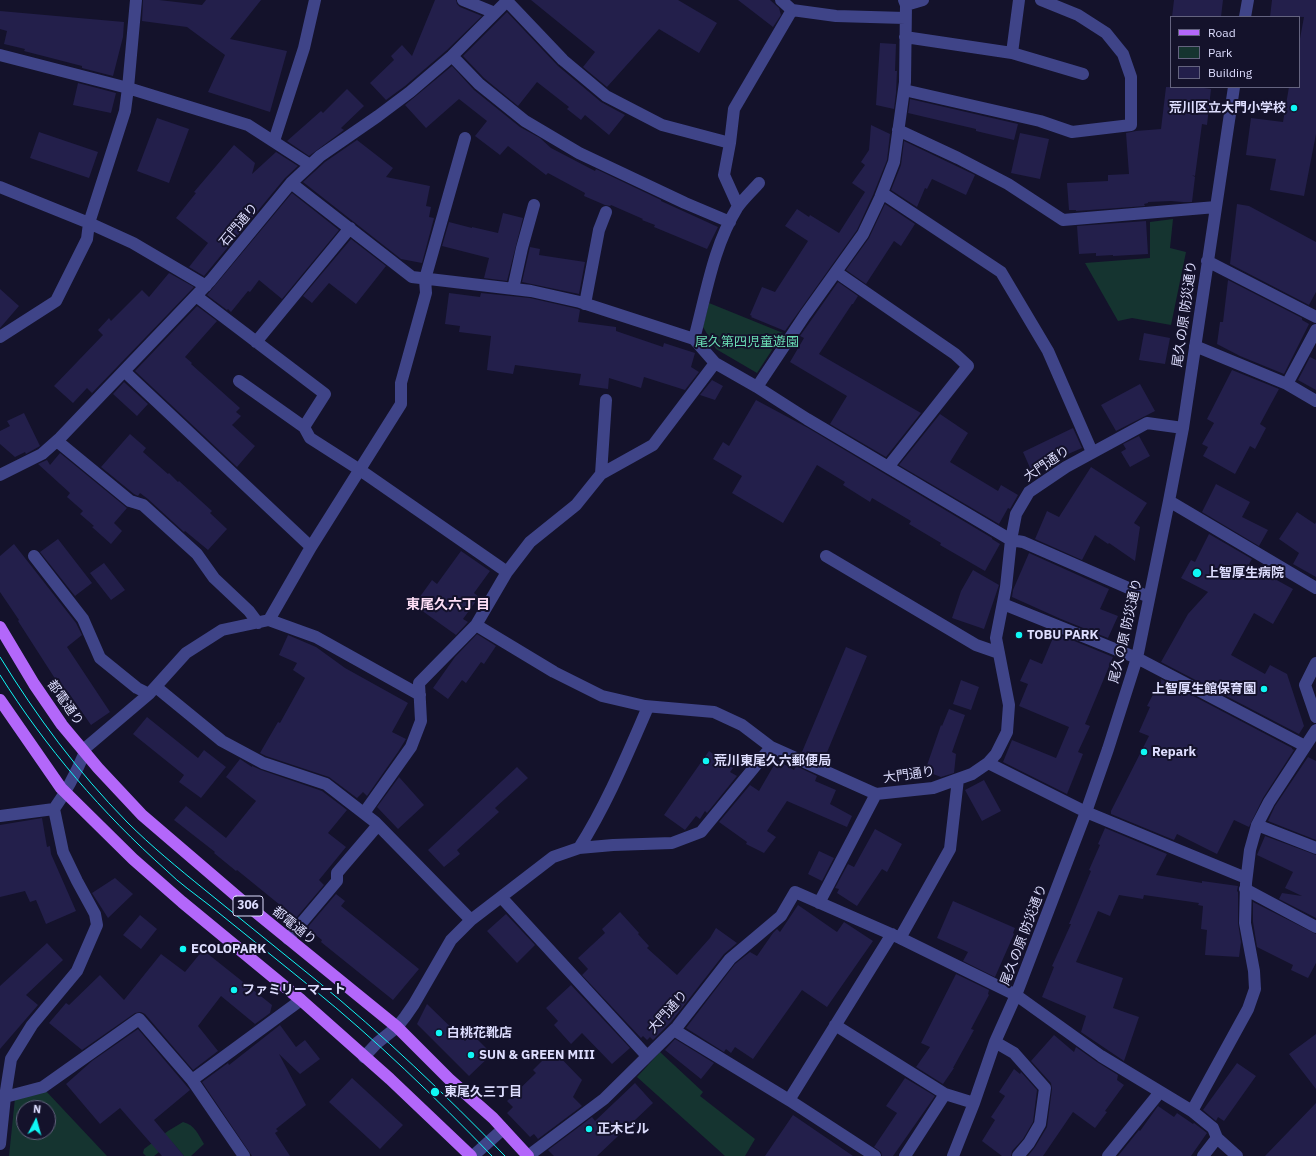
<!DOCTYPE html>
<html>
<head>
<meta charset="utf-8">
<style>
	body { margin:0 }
	#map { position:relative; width:1316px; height:1156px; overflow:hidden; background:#14122b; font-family:"IBM Plex Sans",sans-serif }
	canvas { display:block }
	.legend { position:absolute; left:1170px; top:16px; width:130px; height:72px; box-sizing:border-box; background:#14122b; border:1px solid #64637f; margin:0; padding:5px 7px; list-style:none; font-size:12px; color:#ddddfe }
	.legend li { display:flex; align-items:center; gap:8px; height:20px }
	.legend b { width:20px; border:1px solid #64637f }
	.north { position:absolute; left:16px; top:1100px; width:40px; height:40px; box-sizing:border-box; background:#14122b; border:1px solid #64637f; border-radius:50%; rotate:6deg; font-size:11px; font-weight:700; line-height:16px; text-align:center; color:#ddddfe }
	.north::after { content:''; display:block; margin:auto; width:14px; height:18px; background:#0ff7f5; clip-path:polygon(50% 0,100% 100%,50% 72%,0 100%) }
</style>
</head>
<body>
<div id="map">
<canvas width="1316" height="1156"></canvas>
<ul class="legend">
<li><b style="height:5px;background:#b367fa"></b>Road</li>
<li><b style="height:11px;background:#153430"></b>Park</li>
<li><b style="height:11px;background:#231f4b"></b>Building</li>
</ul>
<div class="north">N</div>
</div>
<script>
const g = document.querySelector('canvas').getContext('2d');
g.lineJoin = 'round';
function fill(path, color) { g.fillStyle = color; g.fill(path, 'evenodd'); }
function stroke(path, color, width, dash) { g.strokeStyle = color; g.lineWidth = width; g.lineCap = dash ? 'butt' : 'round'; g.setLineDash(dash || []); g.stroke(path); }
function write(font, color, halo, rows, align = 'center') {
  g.font = font + ' "IBM Plex Sans","Noto Sans JP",sans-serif'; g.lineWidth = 4; g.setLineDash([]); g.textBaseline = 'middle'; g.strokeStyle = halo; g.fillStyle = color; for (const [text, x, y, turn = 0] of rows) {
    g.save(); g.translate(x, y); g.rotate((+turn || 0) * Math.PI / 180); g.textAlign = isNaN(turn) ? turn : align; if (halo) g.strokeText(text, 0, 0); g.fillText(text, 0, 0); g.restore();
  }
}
const green = new Path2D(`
	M1173,219L1170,248L1186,252L1171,325L1132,318L1118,321L1085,263L1150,258V222Z
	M709,303L783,333L757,373L716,349L703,327Z
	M660,1052L703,1092L700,1096L755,1139L745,1156H725L637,1077Z
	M45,1090L107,1156H9L15,1098ZM24,1108H48V1132H24Z
	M183,1122C195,1125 198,1134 204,1144L191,1156H184L172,1142L154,1156H146L143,1153L144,1149L168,1131Z`);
const building = new Path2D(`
	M143,0H159L202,5L206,0H261L230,39L287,51L270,112L208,92L225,55L187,27L142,21Z
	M435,0H456L457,4L460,7L482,16L447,50L405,86L386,100L370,83L394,60L391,56L402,45L412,56Z
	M531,0H678L717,23L699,53L659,29L607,87L583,67L595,52Z
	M738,0H770L779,8L781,15L773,27Z
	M1174,0H1223L1221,17H1172Z
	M1272,0H1316V134L1304,196L1270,190L1276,159L1246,155L1251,118L1283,122L1289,87H1299V44L1304,17H1270Z
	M0,11L124,22L123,37L113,76L82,68V66L24,51L25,49L4,44L7,31L0,29Z
	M507,12L558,66L601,102L625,115L609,135L585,115L581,120L567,109L569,107L537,82L518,106L484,78L463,56Z
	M880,43L896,44L895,71H897L896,93L894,109L876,105Z
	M452,66L474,90L520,127L540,138L551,148L595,171L596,169L661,200V201L718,227L707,249L654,227L655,225L642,220L643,219L611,205L610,206L605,205L584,196L585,193L548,173L546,175L508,146L500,155L475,136L487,121L459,99L426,128L405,105Z
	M78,83L116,93L111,113L73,105Z
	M1166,87H1197L1211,89L1207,125L1202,124L1195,176L1192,175L1195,177L1192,202H1183L1171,201L1148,202V203L1144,204L1145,206L1076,211V210H1069L1067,183L1108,181V175L1129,174L1126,133L1136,131L1161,129Z
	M347,89L364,106L341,128L344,130L309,156L287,141L321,111L323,113Z
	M910,99L1018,124L1014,140L976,131V129L908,113Z
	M157,118L189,129L169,183L137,171Z
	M871,125L890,134L887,160L873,195L857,230L785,331L751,317L752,316L750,315L762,287L775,292L808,241L785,226L797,209L809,217L810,215L839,233L865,192L852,183L865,165L861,162L869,150Z
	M39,132L98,152L89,178L30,158Z
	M1020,133L1049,139L1040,179L1011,173Z
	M357,140L393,168L386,177L430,186L426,206L431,207L429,217L434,218L422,263L401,259L303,182L325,162Z
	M904,141L975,175L966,195L932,179L927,189L925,188L917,207L891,190L901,165Z
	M234,145L255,163L252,174L276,152L298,166L285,178L204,276L189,267L208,243L176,218L196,193L194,192Z
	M292,193L339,230L282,299L259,280L250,292L248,291L231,312L228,309L227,310L207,295Z
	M885,204L915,224L901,246L894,241L866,284L846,270L869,238Z
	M1237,204L1249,206L1316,242V292L1309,305L1230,264Z
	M503,213L523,218L507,281L484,278L489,258L442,246L449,222L472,228V227L498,233Z
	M1146,221L1148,254L1113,256V255L1096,256V253L1079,254L1077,226Z
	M351,239L386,266L356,304L329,283L312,303L303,296Z
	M530,247L540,249L539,255L585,262L579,294L522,282Z
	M169,273L194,287L92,393L87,388L73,403L54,386L103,335L98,330L109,318L111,321L142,290L149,297Z
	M1228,280L1302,318V320L1309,324L1284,374L1240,356L1217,344L1220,322H1223Z
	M838,282L858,296L853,304H852L819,354L921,413L886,457L830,424L847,396L790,362L804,338L800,336Z
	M0,289L19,306L0,328Z
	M449,293L480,297L481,293L530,298L578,309L580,310L578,322L616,327V331L663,347L664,343L695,353L691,367L699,372L685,390L644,377L641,388L609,378L608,389L579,385L581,374L515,365L513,374L487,370L491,336L459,332L460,326L445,324Z
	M197,306L217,321L185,357L192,363L191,364L240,408L236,412L241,416L232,425L255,446L237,467L135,371Z
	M1144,333L1170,338L1165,364L1139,360Z
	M1310,357L1316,360V390L1298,380Z
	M1232,370L1279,389L1260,424L1266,428L1255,449L1250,446L1235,474L1203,456L1208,447L1202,444L1214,423L1207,419Z
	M712,380L723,386L715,400L700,395Z
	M124,382L148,404L137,416L113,394Z
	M1140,384L1155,411L1116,431L1101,405Z
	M756,400L808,428L992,538V539L1000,544L985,571L940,545L941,543L909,524L911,521L872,498L870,502L843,485L845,482L817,465L783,523L732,493L742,476L713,459L723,442L729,446Z
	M24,413L40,446L26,454L25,452L15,457L0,444V431L10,426L7,421Z
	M940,414L968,433L950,462L998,491L1001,485L1018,495L1010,509L1008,508L999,524L899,465Z
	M1073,428L1082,448L1031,470L1023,452Z
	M130,434L146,448L143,452L168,474L169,473L178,482L179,481L212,511L210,513L227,529L208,550L185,531L184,532L148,499L140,493L138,496L134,494L101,467Z
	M1139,436L1150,456L1130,467L1121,452L1126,449L1123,444Z
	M60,453L127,508L114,523L122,531L111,544L92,527L94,526L80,514L83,511L67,497L70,493L38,464L47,460L50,465Z
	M1091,467L1147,503L1134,523L1140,527L1135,561L1109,543L1108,544L1095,535L1082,560L1035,539L1047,511L1059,517Z
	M1216,484L1250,502L1242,517L1268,530L1259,546L1202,512Z
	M1297,512L1315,524L1316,522V577L1293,564L1299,553L1279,539Z
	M1209,534L1252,559L1249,564L1253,567L1293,589L1273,624L1254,613L1231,655L1265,674L1270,665L1287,674L1304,726L1299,734L1161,662L1188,614L1208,592L1181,578L1191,560L1195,562Z
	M58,539L92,583L75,596L40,552Z
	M14,544L76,623L82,635L67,647L110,712L91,725L68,692L66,694L54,677L18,621L19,620L0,592V556Z
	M461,551L490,571L474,593L479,597L463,619L468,622L456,635L414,605L432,580L437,584Z
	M1029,553L1109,589L1100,609L1118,616L1108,638L1061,619L1012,597L1013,590Z
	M104,563L125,590L111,600L90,573Z
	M973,570L999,585L984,629L952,618L961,591Z
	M1055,633L1113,657L1085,724L1090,726L1078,752L1083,754L1067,794L1003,762L1012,740L1056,758L1069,727L1019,706L1028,684L1020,681L1030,659L1042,664Z
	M477,634L496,646L484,664L481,662L466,683L462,680L448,699L433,688L455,657Z
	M288,635L316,647L345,668L408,703L392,732L406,739L398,752L367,796L363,792L357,798L329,777L266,756L260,753L278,722L280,723L305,678L293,670L297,663L279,655Z
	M846,647L867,656L823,762L802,752Z
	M1161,679L1292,748V749L1294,750L1263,798L1249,827L1234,820L1217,854L1177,834L1174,840L1111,814V811L1149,736L1139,732L1150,707L1147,706Z
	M961,680L979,687L971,710L953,704Z
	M949,709L965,715L952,752L956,754L954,773L941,777L925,771L941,725L942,726Z
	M147,717L198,758L204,750L226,767L201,798L179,782L184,775L133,734Z
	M709,751L733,768L730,772L737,776L707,813L705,811L700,819L696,816L685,830L664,815Z
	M1308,757L1316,761V840L1268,821L1275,806Z
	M240,759L252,767V766L261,770L322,791L347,810L328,833L346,847L319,880L324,885L296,918L237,870L236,871L214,853L215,852L174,820L186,806L226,838L256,801L226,777Z
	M777,760L794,770L796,766L817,776L815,781L836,790L830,804L852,816L847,827L787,801L767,831L776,837L764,853L746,844L747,842L719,822L750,785L759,791Z
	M517,767L528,778L495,808L499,812L457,850L460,854L444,867L428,850Z
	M399,777L424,805L398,829L377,807Z
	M984,780L1001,811L982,821L965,790Z
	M42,818L47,847L50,846L51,854L76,911L46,924L36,900L30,902L25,891L0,897V825Z
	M1105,828L1167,854L1156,875L1202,883V881L1238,886L1237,891L1238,892V923L1241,942L1239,957L1205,955L1207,930L1201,929L1203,906L1198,905L1199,903L1144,895L1143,899L1119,895L1110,916L1098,911L1076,962L1123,978L1113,1008L1139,1017L1124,1061L1081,1032L1086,1016L1042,997L1054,967L1052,966L1071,924H1069L1091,871L1089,870L1100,845L1098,844Z
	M875,829L902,844L887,872L882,869L857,906L837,893L839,889L835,888L848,864L854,867Z
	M1265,836L1316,855V918L1279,899L1282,893L1302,896L1285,888L1293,872L1257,855Z
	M819,851L834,858L822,881L808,874Z
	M115,878L133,894L108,918L92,893Z
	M336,894L345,901L341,906L419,969L393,1000L321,942L322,940L307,928Z
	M953,901L1015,928L1013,933L1014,934L995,977L963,961L968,952L937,938Z
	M1253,902L1316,934V963L1308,978L1291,970L1293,965L1257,947L1253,922Z
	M798,905L837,932L844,922L873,941L827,1007L802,990L753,1059L735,1047L731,1053L726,1049L724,1052L686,1028L735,964L750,952L757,956L773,933L777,929L780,932Z
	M620,912L639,933L638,934L649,946L647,948L677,975L710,938L716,928L737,943L724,954L671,1022L653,1040L650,1037L647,1040L643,1036L641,1038L582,975L588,969L578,958L605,933L602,929Z
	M506,914L535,945L517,963L487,931Z
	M140,915L157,929L141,949L123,935Z
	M47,943L63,960L26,995L38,1005L0,1049V986Z
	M203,950L272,1005L270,1013L255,1024L221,996L198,1026L218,1051L193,1070L145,1014L141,1012L135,1013L82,1050L49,1023L66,1003L69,1005L100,975L124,1000L161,954L185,972Z
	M956,974L989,990L988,994L989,995L971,1029L974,1030L953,1068H954L943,1084L916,1067L930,1047L921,1043Z
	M571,985L630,1048L612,1064L582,1033L571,1044L554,1025L558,1021L546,1008Z
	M427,1004L465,1041L472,1034L492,1054L469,1076L417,1024Z
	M280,1025L296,1047L305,1040L320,1059L300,1074L279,1054L306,1105L276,1129L278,1131L275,1133L290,1156H252L202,1082L228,1063L229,1065Z
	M138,1029L190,1090L154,1120L184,1156H162L120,1108L100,1124L66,1084L92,1061Z
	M1316,1034V1089L1289,1054Z
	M1054,1035L1074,1052L1076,1047L1097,1062L1118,1075L1117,1080L1124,1085L1105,1111L1107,1112L1095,1128L1073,1112L1043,1156H1028L1035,1147L1047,1127L1052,1089L1051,1083L1031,1061Z
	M675,1039L714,1063L701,1079L665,1050Z
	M553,1050L582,1080L573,1097L582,1106L538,1139L534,1134L530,1137L507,1113L513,1107L507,1101L536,1073L533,1070Z
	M1237,1063L1256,1076L1224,1121L1218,1117L1216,1121L1203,1110Z
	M1014,1069L1020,1074L1021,1072L1037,1090L1033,1122L1023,1139L1012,1151L1011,1156H1002L982,1141L995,1120L991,1117L1005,1096L999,1092Z
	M352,1078L403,1125L380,1149L329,1102Z
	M905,1078L935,1096L893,1156H882L881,1152L874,1147L897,1113L886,1106Z
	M635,1083L653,1103L597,1156H554L548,1150L592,1117L595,1121Z
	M1316,1103V1156H1265Z
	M1158,1106L1174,1117L1177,1113L1193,1124L1194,1123L1207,1133L1191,1156H1118L1139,1130L1140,1131Z
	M793,1115L853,1156H765Z`);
const minor = new Path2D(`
	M463,0L495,13
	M781,0L792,10L836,16L905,18
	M507,1L563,60L606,96L662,125L730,143L734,109L792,10
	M906,5L923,0
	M1245,17L1248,0
	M905,37L1012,53L1019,0
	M1012,53L1083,74
	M0,55L128,88L248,125L310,165
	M452,56L479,84L525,121L579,153L685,203L730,222
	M904,90L1040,121L1072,132L1131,125V77L1123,54L1106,33L1078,15L1041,0
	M898,130L958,158L1008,184L1063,220L1216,207
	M274,141L304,48L315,0
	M730,143L724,175L738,206
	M291,183L412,277L531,291L580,302L694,339L715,363L757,387L807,419L1011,540L1023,542L1149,597
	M0,187L89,223L133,243L206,286
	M882,193L1001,272L1048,351L1092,452
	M1207,261L1316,317
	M836,272L955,354L968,366L888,467
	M513,289L522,248L534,205
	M196,296L325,394L304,427
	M585,304L599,230L606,212
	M0,337L56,301L87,239L89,223L125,111L128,88L136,0
	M694,339C706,295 713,247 737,208C743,199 752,191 759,183
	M256,342L350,228
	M1195,346L1287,384L1316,330
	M124,371L311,547
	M239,381L304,427L310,438L360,470L507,572
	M1287,384L1316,401
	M757,387L805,315L863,234L880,198L894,162L905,82L906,5L904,0
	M57,441L130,501L143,505L197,554L214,578L249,611L258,623
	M601,474L606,400
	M0,475L42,454L60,438L211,280L291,183L320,156L378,116L410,92L452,56L508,0
	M1169,501L1316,588
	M34,556L83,619L100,658L137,688L149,694
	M826,556L976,645L999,653
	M1003,604L1137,658L1305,746
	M269,620L316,637L420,695
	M476,625L554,672L602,696L645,706L714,712L742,725L771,747L876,794L933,788L972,774L988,763L996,754L1007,732L1009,705L996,638L1006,587L1011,540L1016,514L1029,492L1066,467L1147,423L1183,428
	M1316,663L1305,685L1316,717
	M156,687L222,741L263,763L326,784L375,822L471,920
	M83,750L149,694L186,653L222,630L269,620L311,547L401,404V383L426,293L425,279L465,138
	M988,763L1086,812L1246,878
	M364,813L411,747L421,721L419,683L476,625L507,572L530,542L576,505L601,474L653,445L715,363
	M0,816L54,809
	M1257,825L1316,848
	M579,848C607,804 627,755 648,707
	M1245,889L1316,927
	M501,897L647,1056
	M819,903L876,794
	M900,938L950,849L958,779
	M288,939L337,881V873L378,825
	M835,1025L945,1094L974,1103
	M674,1030L789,1100
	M995,1042L1014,1053L1045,1088L1040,1124L1029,1143L1018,1156
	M364,1057L377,1043L397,1027L405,1017L414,1004L451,940L471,920L501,897L553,857L579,848L613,845L672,843L701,832L771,747
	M192,1080L301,1000
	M5,1097L43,1087L139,1019L192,1080L244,1156
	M1192,1111L1248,1009L1255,989L1254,971L1245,923L1246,883L1250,850L1257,825L1269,802L1316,730
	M1217,1138L1237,1156
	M0,1144L5,1097L11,1059L32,1025L77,971L97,925L95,914L77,881L63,852L54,809C67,791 76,773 85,752
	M473,1156L503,1129
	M528,1156L604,1099L677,1027L730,959L781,916L795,892L900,938L1016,995L1101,1056L1192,1111L1213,1128L1217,1138L1203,1156
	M875,1156L789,1100L892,934
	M905,1156L945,1094
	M953,1156L974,1103L995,1042L1016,995L1086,812L1108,749L1137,658L1169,501L1183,428L1234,87
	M1108,1156L1160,1092`);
const major = new Path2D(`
	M0,627L34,684L62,725L98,768L142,815L247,905L397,1027L449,1079L493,1118L528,1156
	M0,700L61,788L133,859L182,902L301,1000L390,1079L471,1156`);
const tram = new Path2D(`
	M0,657C37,717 77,771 127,822C151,846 178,868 205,890C242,920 279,950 316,980C383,1035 445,1094 505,1156
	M0,675C46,748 102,813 166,870C179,883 195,894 209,905C243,933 278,960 312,988C376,1040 435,1097 492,1156`);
const markers = [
	[1294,108,4,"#0ff7f5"],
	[1197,573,5,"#0ff7f5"],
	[1019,635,4,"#0ff7f5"],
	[1264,689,4,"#0ff7f5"],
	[1144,752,4,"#0ff7f5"],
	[706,761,4,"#0ff7f5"],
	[183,949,4,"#0ff7f5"],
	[234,990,4,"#0ff7f5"],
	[439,1033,4,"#0ff7f5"],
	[471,1055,4,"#0ff7f5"],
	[435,1092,5,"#0ff7f5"],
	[589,1129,4,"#0ff7f5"]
];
const shields = [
	[248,906,30]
];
const shieldNames = [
	["306",248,906]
];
const poiNames = [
	["荒川区立大門小学校",1286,108,"right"],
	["上智厚生病院",1206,573],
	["TOBU PARK",1027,635],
	["上智厚生館保育園",1256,689,"right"],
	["Repark",1152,752],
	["荒川東尾久六郵便局",714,761],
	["ECOLOPARK",191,949],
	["ファミリーマート",242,990],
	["白桃花靴店",447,1033],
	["SUN & GREEN MIII",479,1055],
	["東尾久三丁目",444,1092],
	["正木ビル",597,1129]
];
const streetNames = [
	["石門通り",239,225,-50],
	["尾久の原 防災通り",1185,314,-82],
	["大門通り",1047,464,-34],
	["尾久の原 防災通り",1126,631,-77],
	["都電通り",65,703,55],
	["大門通り",909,775,-8],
	["都電通り",294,926,39],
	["尾久の原 防災通り",1024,935,-69],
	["大門通り",668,1012,-48]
];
const parkNames = [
	["尾久第四児童遊園",747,342]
];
const neighbourhoodNames = [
	["東尾久六丁目",448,605]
];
fill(green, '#153430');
fill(building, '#231f4b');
stroke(minor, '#3f4488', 12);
stroke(major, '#b367fa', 12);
stroke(tram, '#0ff7f5', 1);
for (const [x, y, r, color] of markers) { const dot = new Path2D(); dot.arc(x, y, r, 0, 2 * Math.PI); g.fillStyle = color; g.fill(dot); stroke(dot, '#14122b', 1.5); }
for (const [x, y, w] of shields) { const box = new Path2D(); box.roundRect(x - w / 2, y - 10, w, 20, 3); g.fillStyle = '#14122b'; g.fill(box); stroke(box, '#ddddfe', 1); }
write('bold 12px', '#ddddfe', null, shieldNames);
write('bold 13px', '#ddddfe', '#14122b', poiNames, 'left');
write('13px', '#ddddfe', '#14122b', streetNames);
write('13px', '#69ddb4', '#14122b', parkNames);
write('bold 14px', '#fedff6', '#14122b', neighbourhoodNames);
</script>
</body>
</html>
